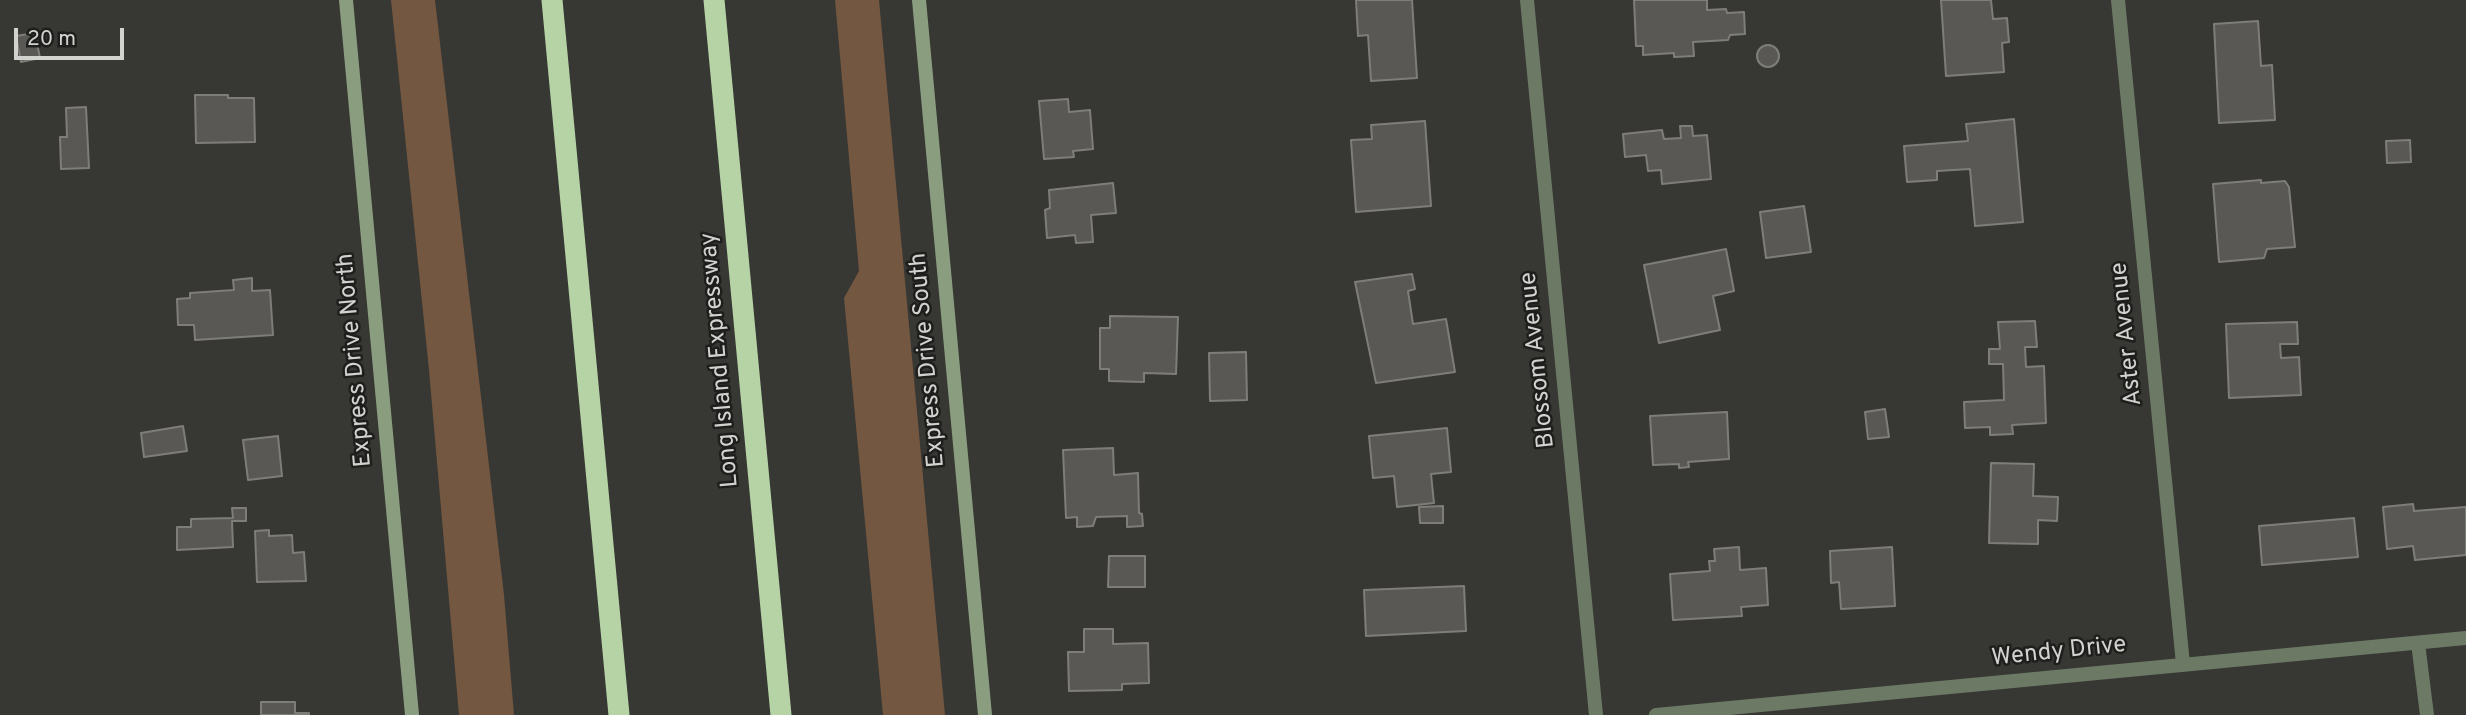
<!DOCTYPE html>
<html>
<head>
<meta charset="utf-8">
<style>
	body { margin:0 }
	#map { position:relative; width:2466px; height:715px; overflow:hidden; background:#373733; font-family:Overpass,sans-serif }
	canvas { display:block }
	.scale { position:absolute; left:14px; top:28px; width:110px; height:32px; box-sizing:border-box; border:4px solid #d2d2d0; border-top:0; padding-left:9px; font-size:21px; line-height:24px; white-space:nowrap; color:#d2d2d0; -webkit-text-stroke:5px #1e1e1c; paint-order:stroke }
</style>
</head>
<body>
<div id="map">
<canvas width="2466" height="715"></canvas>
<div class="scale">20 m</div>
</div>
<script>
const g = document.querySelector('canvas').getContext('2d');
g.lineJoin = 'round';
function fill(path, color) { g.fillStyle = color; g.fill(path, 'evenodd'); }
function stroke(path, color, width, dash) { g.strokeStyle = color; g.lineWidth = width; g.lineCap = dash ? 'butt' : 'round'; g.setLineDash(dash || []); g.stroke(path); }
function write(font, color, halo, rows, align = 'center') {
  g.font = font + ' Overpass,sans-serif'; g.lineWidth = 5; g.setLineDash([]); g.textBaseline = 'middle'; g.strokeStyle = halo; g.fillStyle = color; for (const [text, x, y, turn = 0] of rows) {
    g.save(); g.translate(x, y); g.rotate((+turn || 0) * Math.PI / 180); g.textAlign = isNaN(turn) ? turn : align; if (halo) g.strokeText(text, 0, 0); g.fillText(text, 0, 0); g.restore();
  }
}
const green = new Path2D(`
	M391,0H435L504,595L514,715H459L429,370Z
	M835,0H879L945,715H883L844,298L859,271Z`);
const building = new Path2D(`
	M1356,0H1412L1417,78L1371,81L1368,35L1358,36Z
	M1634,0H1707V10L1726,9L1727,13L1744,12L1745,34L1730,35L1728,40L1693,42L1694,56L1674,57V53L1643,55V46H1636Z
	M1941,0H1991L1993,19L2007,18L2009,42L2002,43L2004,72L1946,76Z
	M2258,21L2261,66L2272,65L2275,120L2219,123L2214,24Z
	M35,33L40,58L21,62L16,36Z
	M1757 56a11 11 0 1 1 22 0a11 11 0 1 1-22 0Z
	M195,95H228V98H254L255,142L196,143Z
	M1068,99L1069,112L1090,110L1093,149L1073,151L1074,157L1044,159L1039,101Z
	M86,107L89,168L61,169L60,137H67L66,108Z
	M2014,119L2023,222L1975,226L1970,169L1937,171V180L1907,182L1904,146L1968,141L1966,124Z
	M1425,121L1431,206L1356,212L1351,140L1372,139L1371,125Z
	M1680,126H1692L1693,136L1707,135L1711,179L1662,184L1661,170L1648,171L1646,155L1625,157L1623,134L1662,130L1664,139L1681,138Z
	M2410,140L2411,162L2387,163L2386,141Z
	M2261,180V183L2285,181L2289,187L2295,247L2267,249L2264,258L2219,262L2213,184Z
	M1113,183L1116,213L1091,215L1093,242L1076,243L1075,235L1047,238L1045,210L1050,208L1049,190Z
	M1804,206L1811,252L1766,258L1760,212Z
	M1726,249L1734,291L1713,296L1720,330L1659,343L1644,265Z
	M1412,274L1415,289L1408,291L1413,324L1446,319L1455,372L1376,383L1355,282Z
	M252,278V291L270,290L273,335L195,340L194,325H178L177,299L190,298V293L234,290L233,280Z
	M1110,316L1178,317L1176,374L1144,373V382L1109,381V369H1100V328H1110Z
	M2035,321L2037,347H2025L2026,367L2044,366L2046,423L2012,425L2013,434L1990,435V427L1965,428L1964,402L2004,400L2003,364H1989V349H2000L1998,322Z
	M2297,322L2298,344H2280L2281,358L2299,357L2301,395L2229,398L2226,324Z
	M1246,352L1247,400L1210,401L1209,353Z
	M1885,409L1889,437L1868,439L1865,412Z
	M1727,412L1729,459L1688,462L1689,467L1679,468V464L1653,465L1650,416Z
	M183,426L187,451L144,457L141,433Z
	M1447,428L1451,472L1431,474L1434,503L1397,507L1394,476L1373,478L1369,436Z
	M278,436L282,476L248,480L243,440Z
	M1113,448L1114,475L1138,473L1139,513L1142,514L1143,526L1127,527V516L1096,517L1093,526L1077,527V517L1066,518L1063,450Z
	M1991,463L2034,464L2033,496L2058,497L2057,521L2038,520V544L1989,543Z
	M2413,504L2414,511L2466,507V555L2415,560L2413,546L2387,549L2383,507Z
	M1443,506V523H1420L1419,507Z
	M232,508H246V521H232L233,547L177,550V527H191V519L233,518Z
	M2354,518L2358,557L2262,565L2259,526Z
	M269,530V536L292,535L293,553L304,552L306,581L257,582L255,531Z
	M1739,547L1740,570L1766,568L1768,605L1741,607L1742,616L1673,620L1670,574L1710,571L1709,561H1715L1714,549Z
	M1892,547L1895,606L1841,609L1839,582L1831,583L1830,551Z
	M1109,556H1145V587H1108Z
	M1464,586L1466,631L1366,636L1364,590Z
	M1084,629H1113V644L1148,643L1149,683L1122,684V690L1069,691L1068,652H1084Z
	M261,702H295V713H309V715H261Z`);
const minor = new Path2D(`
	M1527,0L1596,715
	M2118,0L2183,664
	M2418,643L2427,715
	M1656,715L2466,638`);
const secondary = new Path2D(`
	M346,0L412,715
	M919,0L985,715`);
const motorway = new Path2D(`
	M552,0L619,715
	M714,0L781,715`);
const streetNames = [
	["Aster Avenue",2128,334,-96],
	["Express Drive North",356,360,-95],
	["Long Island Expressway",721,360,-95],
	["Express Drive South",929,360,-95],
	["Blossom Avenue",1539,360,-96],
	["Wendy Drive",2059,653,-6]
];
fill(green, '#745740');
fill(building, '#5a5854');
stroke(building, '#7f7d78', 2);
stroke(minor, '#6c7965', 14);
stroke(secondary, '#8a9d7f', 14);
stroke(motorway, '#b5d3a4', 21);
write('24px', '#d2d2d0', '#1e1e1c', streetNames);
</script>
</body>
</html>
